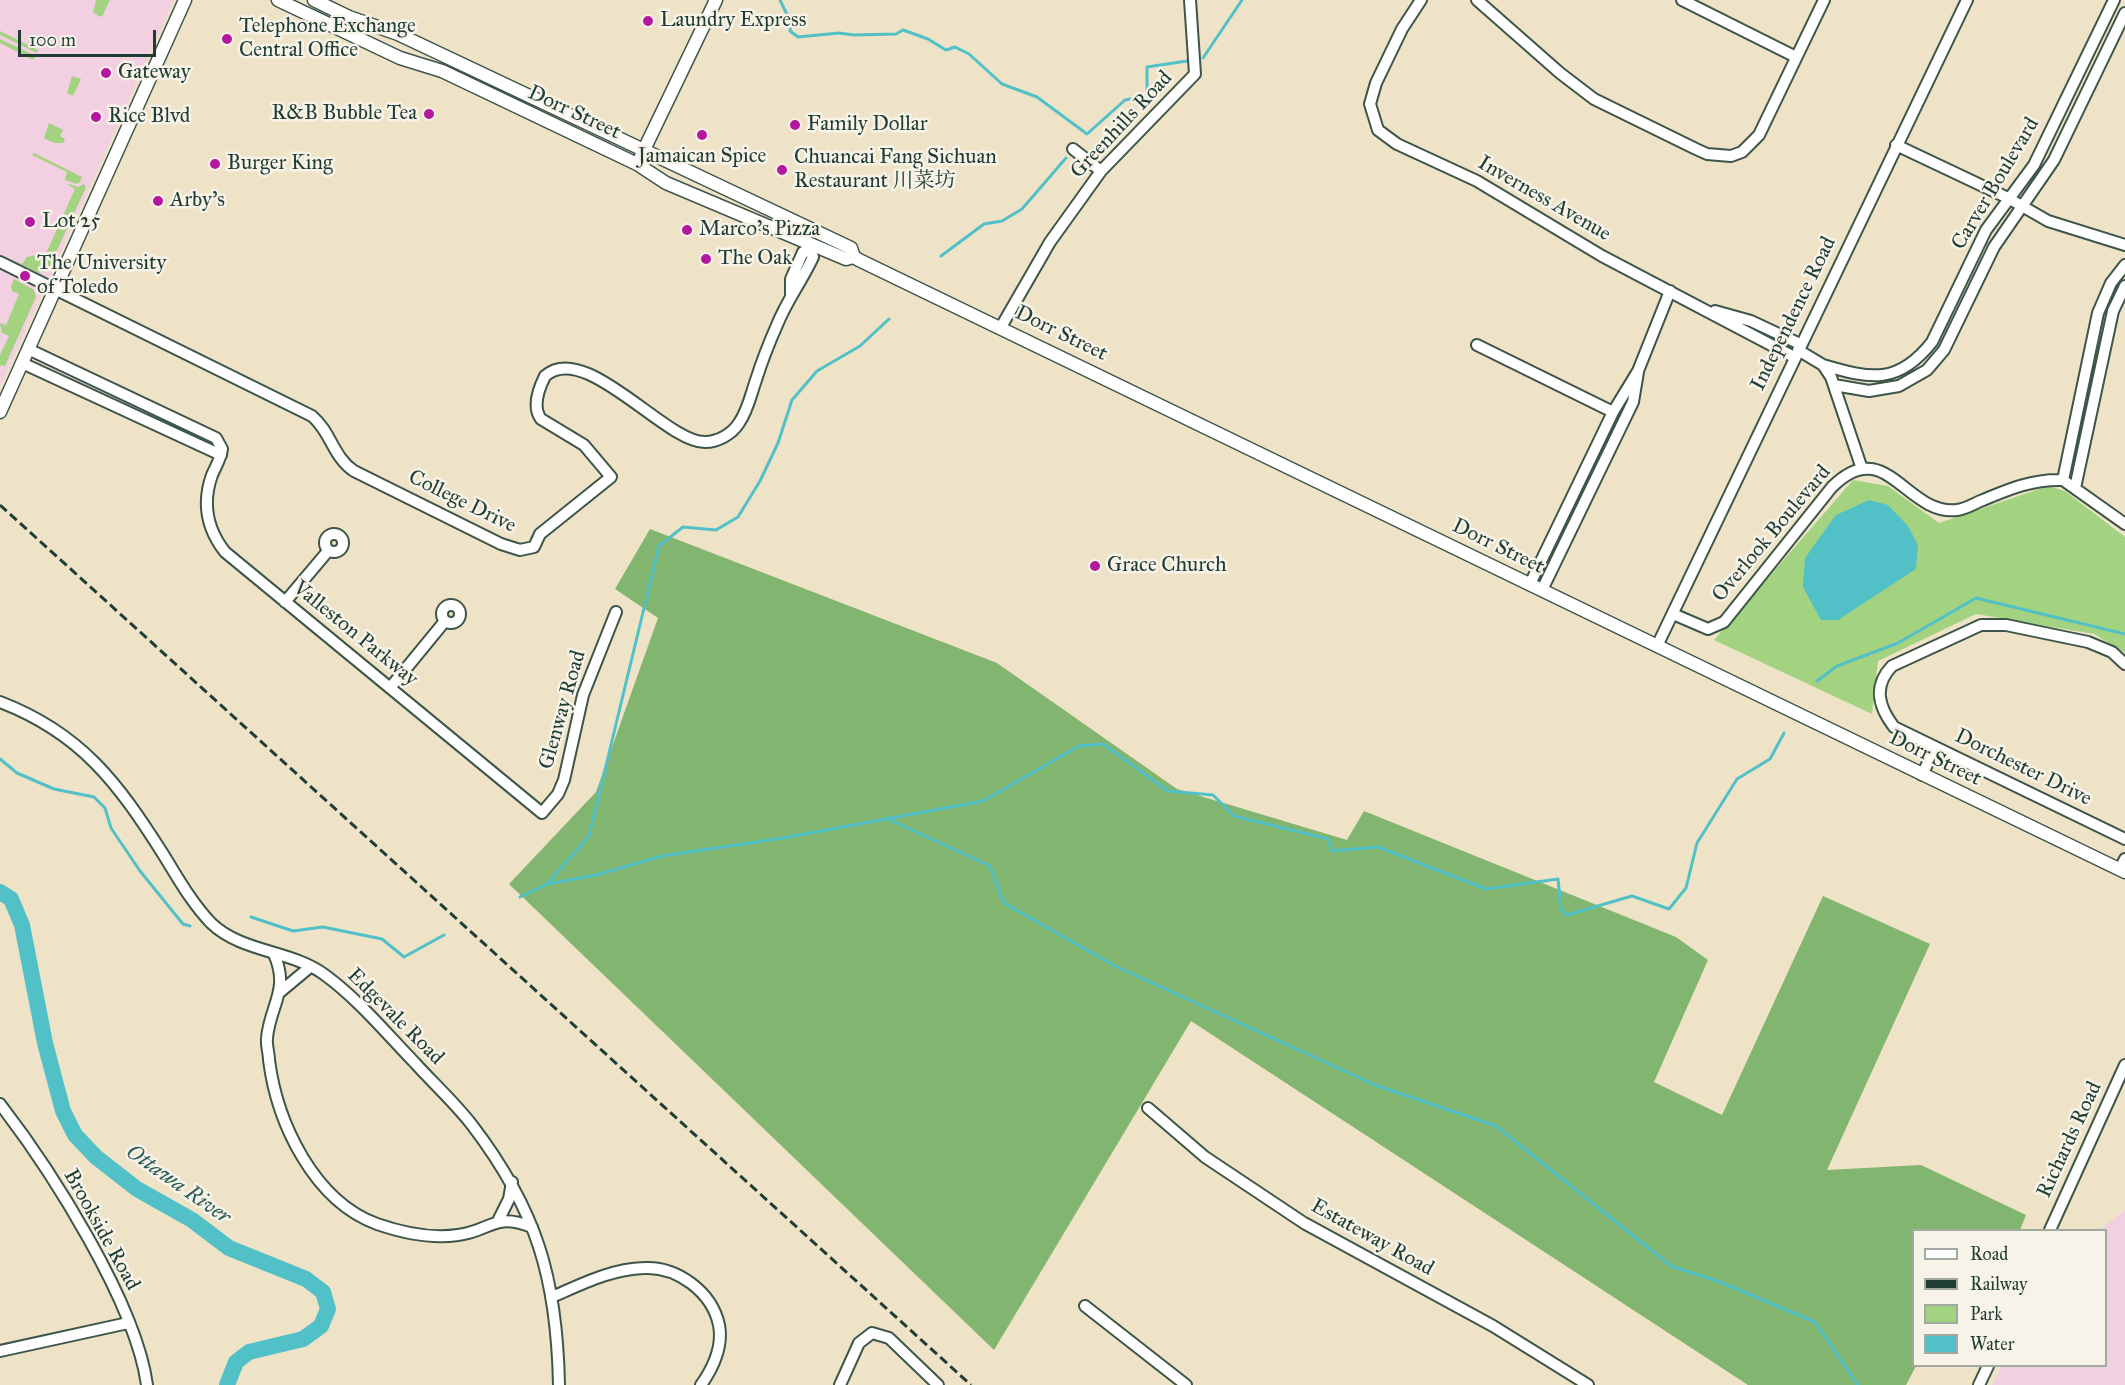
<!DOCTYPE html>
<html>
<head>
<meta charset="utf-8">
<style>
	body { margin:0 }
	#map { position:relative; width:2125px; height:1385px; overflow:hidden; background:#efe3c7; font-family:"IM FELL Great Primer",serif }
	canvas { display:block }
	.legend { position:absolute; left:1912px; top:1229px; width:195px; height:138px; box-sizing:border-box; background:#f7f3e8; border:2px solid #a1aaa0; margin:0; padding:8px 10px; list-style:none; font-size:18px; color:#1f3d34 }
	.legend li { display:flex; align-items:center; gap:12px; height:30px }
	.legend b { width:30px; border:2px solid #a1aaa0 }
	.scale { position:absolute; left:18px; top:30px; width:138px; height:27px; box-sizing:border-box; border:3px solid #1f3d34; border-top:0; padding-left:8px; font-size:18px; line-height:21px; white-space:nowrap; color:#1f3d34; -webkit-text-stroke:4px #f7f3e8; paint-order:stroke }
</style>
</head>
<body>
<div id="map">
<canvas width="2125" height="1385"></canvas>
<ul class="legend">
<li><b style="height:8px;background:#fff"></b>Road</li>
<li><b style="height:8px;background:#1f3d34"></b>Railway</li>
<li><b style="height:16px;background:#a3d381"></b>Park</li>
<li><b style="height:16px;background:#52c0c7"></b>Water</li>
</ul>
<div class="scale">100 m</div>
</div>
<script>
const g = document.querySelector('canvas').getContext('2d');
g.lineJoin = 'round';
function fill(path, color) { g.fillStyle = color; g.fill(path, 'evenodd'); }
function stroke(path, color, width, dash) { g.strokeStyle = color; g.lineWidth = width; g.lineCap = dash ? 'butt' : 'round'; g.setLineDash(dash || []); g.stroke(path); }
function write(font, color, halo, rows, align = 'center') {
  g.font = font + ' "IM FELL Great Primer","Noto Serif SC",serif'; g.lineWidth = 5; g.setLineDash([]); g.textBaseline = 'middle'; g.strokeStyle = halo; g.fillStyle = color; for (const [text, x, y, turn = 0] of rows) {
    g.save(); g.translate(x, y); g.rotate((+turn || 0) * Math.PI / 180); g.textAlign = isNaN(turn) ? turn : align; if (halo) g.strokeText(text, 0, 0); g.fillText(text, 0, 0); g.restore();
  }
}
const built = new Path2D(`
	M0,0H174L0,387Z
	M2125,1210V1385H1992L2002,1366H2106V1230H2100Z`);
const green = new Path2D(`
	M96,0H110L102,17L93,13Z
	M0,31L38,50L37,53L0,35Z
	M0,39L36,56L33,60L0,43Z
	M72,76L81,79L73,96L67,93Z
	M49,123L63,130L60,136L65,139L63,143H54L44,138Z
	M34,153L82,177L80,182L77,184L65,180L67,172L32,155Z
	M69,184L78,187L84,184L86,187L49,268L39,273L0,254L22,264L27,257L37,255L44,258L75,189L68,185Z
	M14,279L34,290L36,297L5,366L1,365L0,367V355L9,336L2,333L0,323L6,325L19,294L12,291L11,286Z
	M1853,480L1888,486L1939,523L2048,486L2065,491L2125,537V653L2094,634L1976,614L1878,661L1872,714L1714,640Z`);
const forest = new Path2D(`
	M650,529L997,663L1177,789L1347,840L1364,811L1676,937L1708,960L1654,1082L1722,1115L1823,896L1930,944L1827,1170L1921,1165L2026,1215L2020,1230H1914V1366H1916L1906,1385H1748L1191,1021L994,1350L509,884L596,792L658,618L615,589Z`);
const water = new Path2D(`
	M1869,500L1888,505L1908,526L1918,545L1916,569L1838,620H1821L1803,587L1805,558L1836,515Z`);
const stream = new Path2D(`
	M780,0L791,23L790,31L798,37L839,33L854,35L896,34L903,30L928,39L946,50L955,47L969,54L1002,84L1037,97L1087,134L1125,100L1147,96V67L1187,61
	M1203,58L1242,0
	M941,256L984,224L1002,221L1022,209L1066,158
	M1817,681L1837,666L1898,643L1976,598L2125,634
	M0,759L17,773L54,789L94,797L105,808L111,828L140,871L183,924L190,926
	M886,818L990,866L1004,903L1113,965L1375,1085L1496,1126L1671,1266L1720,1282L1815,1322L1858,1385
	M547,884L596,875L662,856L783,838L983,801L1079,746L1103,744L1168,791L1213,795L1234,816L1328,839L1332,851L1378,847L1486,889L1558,879L1561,909L1567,915L1632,896L1669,909L1686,888L1697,843L1737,779L1770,759L1784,733
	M520,897L547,884L589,836L659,546L683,527L716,530L738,517L760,481L778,443L792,400L817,371L860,346L889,319
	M251,917L293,931L323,927L382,939L404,957L444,935`);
const river = new Path2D(`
	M0,892L11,899L22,925L45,1043L63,1111L75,1135L96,1157L137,1189L192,1220L229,1248L306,1279L323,1292L328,1309L321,1326L303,1339L249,1352L236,1362L227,1385`);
const minor = new Path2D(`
	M1421,0L1402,29L1376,83L1370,104L1378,130L1397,144L1477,181L1602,256L1794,357
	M1477,0L1560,73L1594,99L1696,149L1707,154L1731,156L1742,152L1759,135L1824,0
	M1682,0L1796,57
	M1896,145L2008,198L2048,221L2125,245
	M1073,149L1101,171
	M0,262L312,416C331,432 333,457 354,471L501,544L520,550L534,547L540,534L611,477L584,445L541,419C532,407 539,388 545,376C585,340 666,443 705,442C718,442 732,434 739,423C748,410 751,394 756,380C762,361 769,343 777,325C787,300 802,281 813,257L810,251
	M791,294V279L803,252L810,251L812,246
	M1715,311L1751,321L1800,344
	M1001,327L1050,242L1101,171L1195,74L1190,0
	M1477,345L1613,412
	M28,349L216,438L222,449C221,458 216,466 212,475C202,503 207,529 225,552L542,813L558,794L564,780L583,695L616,612
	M1798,350L1823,365L1831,377L1862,469
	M22,363L221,455
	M1823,365C1871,379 1898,385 1932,342L1986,230L2034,165L2114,0
	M1834,385L1869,391L1899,386L1927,370L1944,350L1994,247L2054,160L2125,13
	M2063,480L2098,313L2111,283L2125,265
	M2075,488L2113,311L2125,286
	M325 543a9 9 0 1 1 18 0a9 9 0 1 1-18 0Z
	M1530,584L1613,412L1638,371L1670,291
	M1542,590L1633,402L1638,372
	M285,602L328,551
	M442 614a9 9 0 1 1 18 0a9 9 0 1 1-18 0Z
	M1673,614L1708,629L1724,622L1832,487C1886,433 1906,516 1957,510C1966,509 1975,503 1983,500C2009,489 2033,479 2063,480L2125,524
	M1657,646L1967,0
	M2125,664L2112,652L2088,642L2006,625H1981L1892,666C1873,686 1878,706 1894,727L2125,839
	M390,688L445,621
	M0,702C81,733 118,783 163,854C178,878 191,902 211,923C242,953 292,950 325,975C359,1000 386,1033 415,1063C434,1084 455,1103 472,1125C537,1210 557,1279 559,1385
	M1922,775L1935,748
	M2120,869L2125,859
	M274,954C290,990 270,1005 267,1038C266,1045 269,1053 269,1060C277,1123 314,1201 377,1224C403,1233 431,1239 458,1235C492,1231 492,1212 532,1227
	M280,992L310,967
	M0,1104C51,1170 136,1303 147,1385
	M1148,1108L1205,1157L1304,1223L1493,1326L1588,1385
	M498,1221L509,1199L512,1182
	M2050,1230L2125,1065
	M552,1297C582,1284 611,1269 644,1268C677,1266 712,1292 719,1325C723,1346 713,1368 701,1385
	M1085,1306L1186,1385
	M0,1351L128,1323
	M840,1385L859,1343L872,1333L889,1338L938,1385
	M1979,1385L1988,1366`);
const major = new Path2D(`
	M278,0L400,58L442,71L637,164L666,183L846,259L854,257L859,260L2125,872
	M314,0L349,17L398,34L851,248L854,257
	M641,156L716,0
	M0,412L185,0`);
const rail = new Path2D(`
	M0,505L971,1385`);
const markers = [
	[648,21,6,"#b5179e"],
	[227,39,6,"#b5179e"],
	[106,73,6,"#b5179e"],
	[429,114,6,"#b5179e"],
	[96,117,6,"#b5179e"],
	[795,125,6,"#b5179e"],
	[702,135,6,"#b5179e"],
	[215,164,6,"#b5179e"],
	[782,170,6,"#b5179e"],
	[158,201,6,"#b5179e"],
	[30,222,6,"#b5179e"],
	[687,230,6,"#b5179e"],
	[706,259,6,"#b5179e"],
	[25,276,6,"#b5179e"],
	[1095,566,6,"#b5179e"]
];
const poiNames = [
	["Laundry Express",660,21],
	["Telephone Exchange",239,27],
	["Central Office",239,51],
	["Gateway",118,73],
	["R&B Bubble Tea",417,114,"right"],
	["Rice Blvd",108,117],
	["Family Dollar",807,125],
	["Jamaican Spice",702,157,"center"],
	["Chuancai Fang Sichuan",794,158],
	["Restaurant 川菜坊",794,182],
	["Burger King",227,164],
	["Arby's",170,201],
	["Lot 25",42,222],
	["Marco's Pizza",699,230],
	["The Oak",718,259],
	["The University",37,264],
	["of Toledo",37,288],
	["Grace Church",1107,566]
];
const streetNames = [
	["Dorr Street",574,113,25],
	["Greenhills Road",1122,125,-47],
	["Carver Boulevard",1996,184,-59],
	["Inverness Avenue",1544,199,30],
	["Independence Road",1794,314,-64],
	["Dorr Street",1061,334,26],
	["College Drive",462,502,26],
	["Overlook Boulevard",1772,534,-50],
	["Dorr Street",1498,547,26],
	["Valleston Parkway",355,634,39],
	["Glenway Road",563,710,-74],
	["Dorr Street",1935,759,26],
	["Dorchester Drive",2023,768,26],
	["Edgevale Road",395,1017,45],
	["Richards Road",2070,1140,-65],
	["Brookside Road",101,1230,61],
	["Estateway Road",1372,1238,29]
];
const waterNames = [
	["Ottawa River",178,1185,35]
];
fill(built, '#f2cfe1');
fill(green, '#a3d381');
fill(forest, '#82b56f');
fill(water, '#52c0c7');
stroke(stream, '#52c0c7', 3);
stroke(river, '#52c0c7', 16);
stroke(minor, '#3e564a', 14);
stroke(major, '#3e564a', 15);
stroke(minor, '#fff', 10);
stroke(major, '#fff', 12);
stroke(rail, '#1f3d34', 3, [9, 4.5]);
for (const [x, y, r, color] of markers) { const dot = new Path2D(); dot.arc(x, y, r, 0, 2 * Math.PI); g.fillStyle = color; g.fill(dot); stroke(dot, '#f7f3e8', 2); }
write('21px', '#1f3d34', '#f7f3e8', poiNames, 'left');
write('21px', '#1f3d34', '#f7f3e8', streetNames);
write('italic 22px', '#2c5e59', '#f7f3e8', waterNames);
</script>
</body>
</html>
